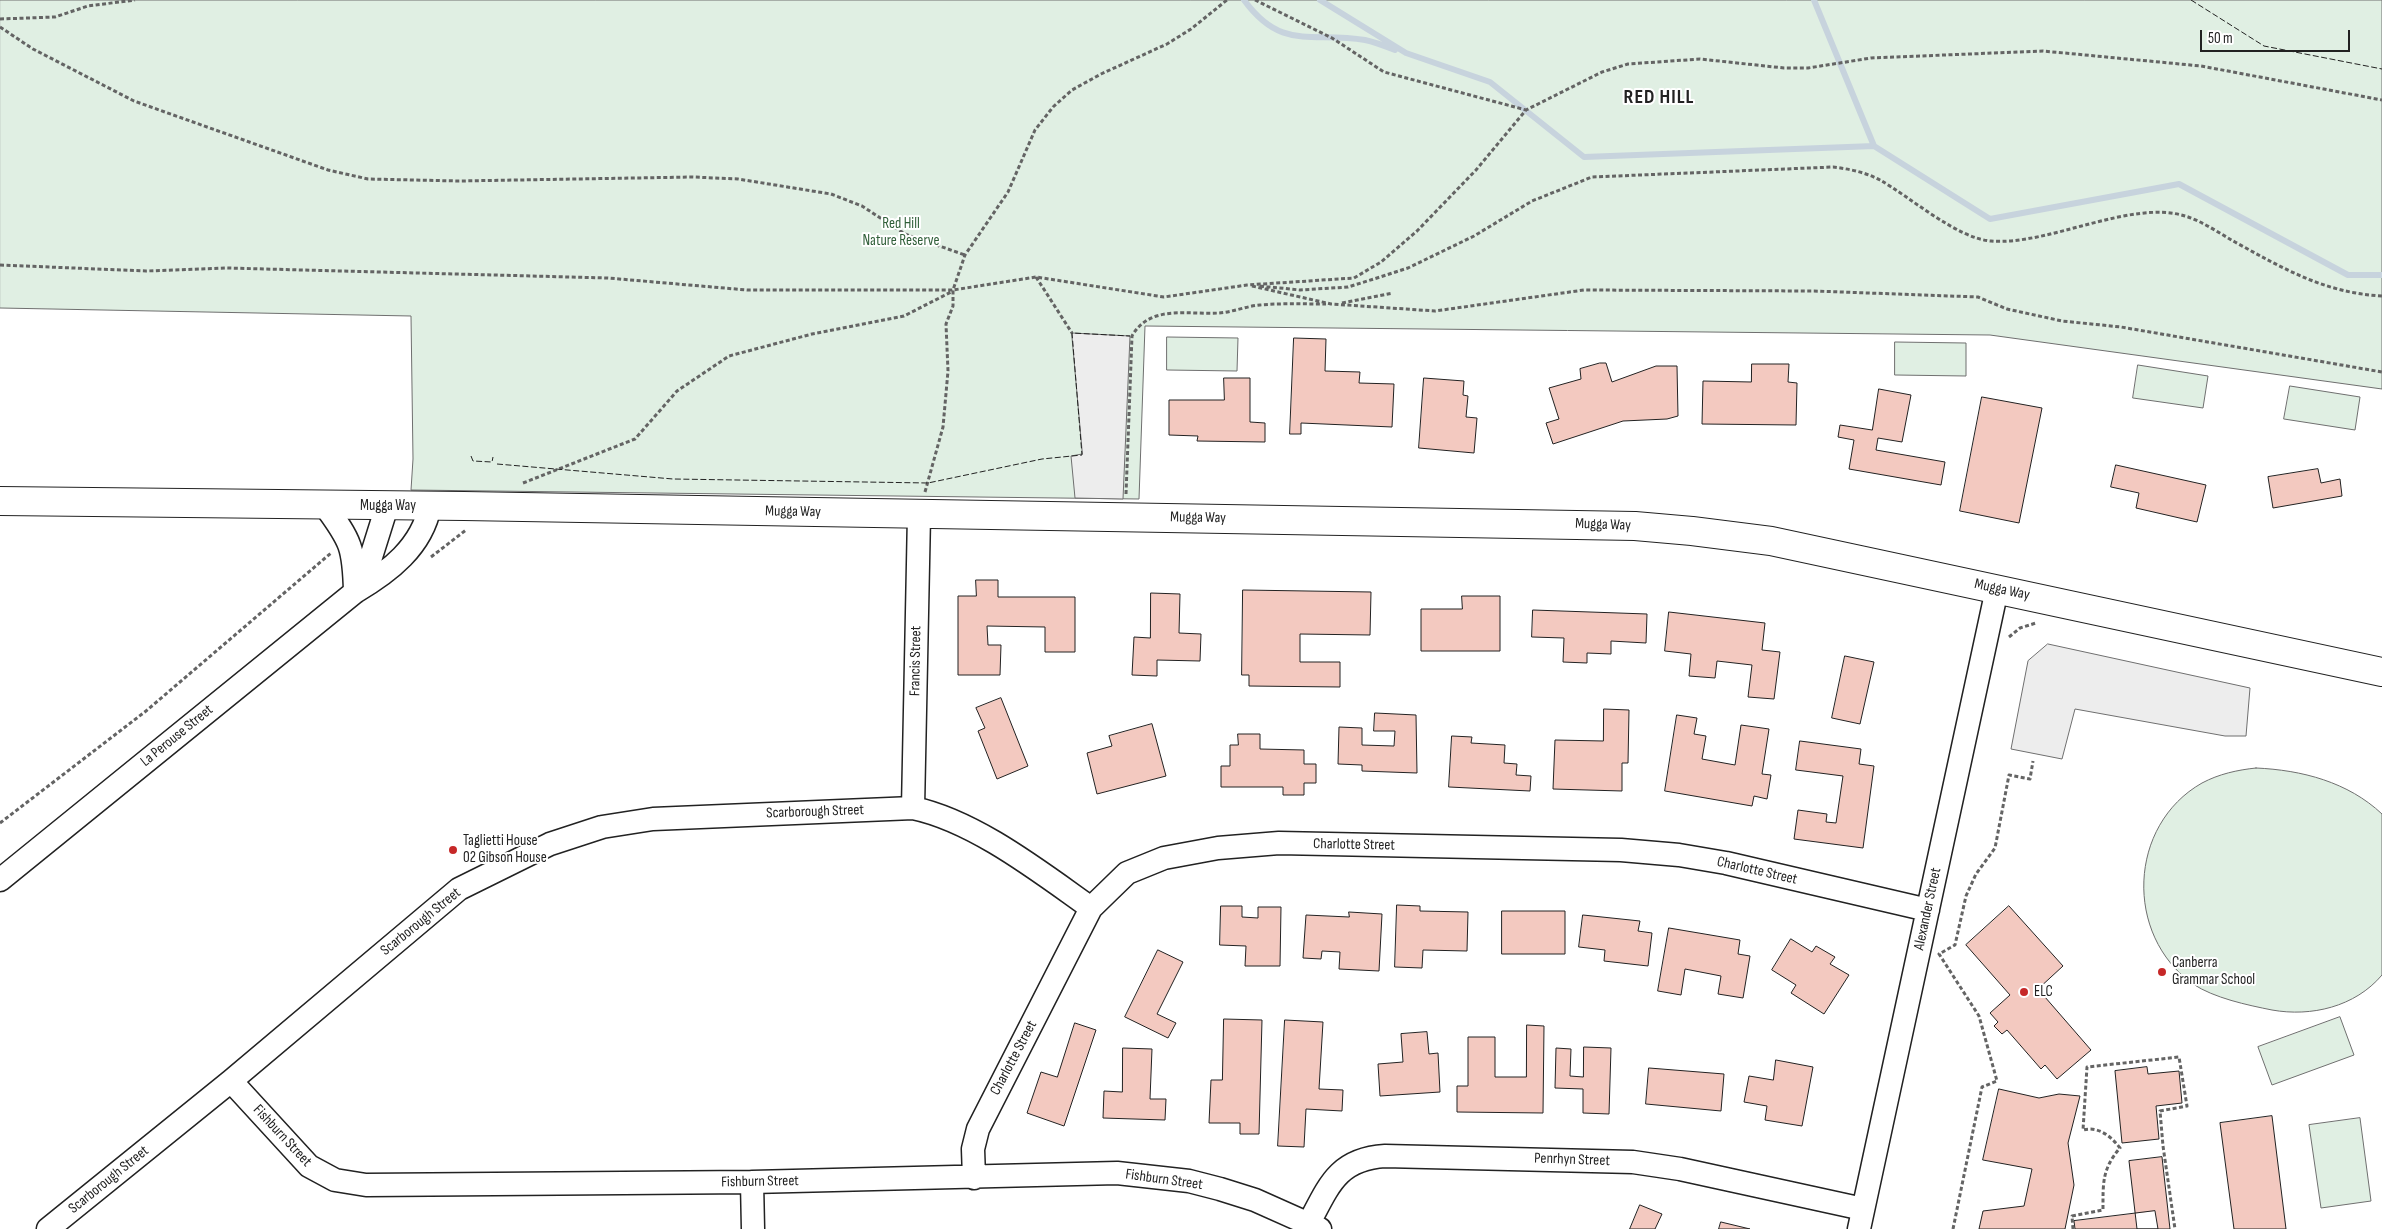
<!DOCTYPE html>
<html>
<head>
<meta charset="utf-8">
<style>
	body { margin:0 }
	#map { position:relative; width:2382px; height:1229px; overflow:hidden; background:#fff; font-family:"Sofia Sans Condensed",sans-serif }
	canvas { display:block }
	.scale { position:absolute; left:2200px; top:30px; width:150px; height:22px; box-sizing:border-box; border:2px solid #222; border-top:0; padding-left:6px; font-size:15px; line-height:18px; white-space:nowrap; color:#222; -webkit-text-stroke:4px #fff; paint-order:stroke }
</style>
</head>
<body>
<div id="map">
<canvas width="2382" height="1229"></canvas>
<div class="scale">50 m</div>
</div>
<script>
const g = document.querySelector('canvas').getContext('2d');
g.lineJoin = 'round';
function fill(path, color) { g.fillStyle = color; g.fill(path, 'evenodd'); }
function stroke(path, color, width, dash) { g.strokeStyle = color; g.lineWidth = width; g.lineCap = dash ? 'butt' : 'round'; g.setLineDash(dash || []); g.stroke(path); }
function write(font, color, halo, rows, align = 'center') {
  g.font = font + ' "Sofia Sans Condensed",sans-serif'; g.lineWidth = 4; g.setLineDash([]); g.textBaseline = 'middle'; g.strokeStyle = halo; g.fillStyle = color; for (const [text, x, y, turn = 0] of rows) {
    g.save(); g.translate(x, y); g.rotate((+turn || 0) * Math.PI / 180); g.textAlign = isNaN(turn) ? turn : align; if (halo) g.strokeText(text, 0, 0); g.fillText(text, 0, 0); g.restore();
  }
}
const green = new Path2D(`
	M0,0H2382V389L1990,335L1145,326L1139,499L411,490L413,459L411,316L0,308Z
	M1167,337L1238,338L1237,371L1167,370Z
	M1895,342L1966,343V376L1895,375Z
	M2138,365L2208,376L2203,408L2133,398Z
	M2290,386L2360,397L2355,430L2284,419Z
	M2256,768C2302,770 2348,782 2382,814V975C2355,1007 2311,1017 2272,1010C2247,1005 2214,998 2193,984C2124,935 2128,825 2202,783C2219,774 2237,770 2256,768Z
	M2340,1017L2354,1055L2272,1085L2258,1047Z
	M2360,1118L2371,1201L2321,1208L2309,1125Z`);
const parking = new Path2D(`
	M1072,333L1130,336L1123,499L1075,498L1071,456L1082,454Z
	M2048,644L2250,688L2246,736H2225L2075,709L2062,759L2011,749L2028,661Z`);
const stream = new Path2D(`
	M1244,0C1282,52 1312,31 1365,40C1375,42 1385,46 1395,50
	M1320,0L1406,53L1490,82L1584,157L1874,146
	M1814,0L1874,146L1990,219L2179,184L2348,275H2382`);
const building = new Path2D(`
	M1294,338L1326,339L1325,371L1360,372L1359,383L1394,384L1392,427L1301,423V434H1290Z
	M1600,363H1606L1612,382L1656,366H1677L1678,416L1667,419L1623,421L1553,444L1546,423L1559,419L1549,388L1581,379L1580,369Z
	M1752,364H1789L1788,382L1797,383L1796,425L1702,424L1703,381L1751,382Z
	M1224,378H1250V422L1265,423V442L1197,441L1198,436L1169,435V400H1224Z
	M1424,378L1464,381L1463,395L1468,396L1466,417L1477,418L1474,453L1419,448Z
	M1879,389L1911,395L1902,442L1878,438L1876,450L1945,462L1941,485L1849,469L1854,440L1838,437L1840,425L1872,430Z
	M1982,397L2042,408L2019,523L1960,511Z
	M2116,465L2206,485L2197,522L2136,508L2139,493L2111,487Z
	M2318,469L2321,483L2340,479L2342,496L2273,508L2268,477Z
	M976,580H998V597H1075V652H1045V627L987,626L988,645H1001L1000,675H958V596H976Z
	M1243,590L1371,592L1370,635L1300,634V662H1340V687L1249,686V675H1242Z
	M1151,593L1180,594L1179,633L1201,634L1200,661L1157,660V676L1132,675L1134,637L1150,638Z
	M1462,596H1500V651H1421V609H1462Z
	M1533,610L1647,614L1646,643L1611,641V654L1587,653V663L1563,662L1564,638L1532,637Z
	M1669,612L1765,623L1762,650L1780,652L1774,699L1748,697L1752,665L1717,661L1715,678L1689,676L1691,654L1665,651Z
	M1845,656L1874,662L1860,724L1832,718Z
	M1001,698L1028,766L997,779L978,731L985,728L976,708Z
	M1604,709L1629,710L1628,763H1622V791L1553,789L1555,740L1603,741Z
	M1375,713L1416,715L1417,773L1362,771V765L1338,764L1339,727L1362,728V745L1394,746L1395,731H1374Z
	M1677,715L1697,718L1694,734L1706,736L1702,759L1735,765L1741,725L1769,729L1762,774L1771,775L1767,799L1754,796L1752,806L1665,791Z
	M1152,724L1166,776L1097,794L1087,753L1112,746L1109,736Z
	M1238,734H1260V749L1304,750V764H1316V783H1304V795H1283V787H1221V766H1230V745H1238Z
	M1452,736L1472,737L1471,743L1505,745L1504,763L1517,764L1516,775L1531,776L1530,791L1449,787Z
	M1800,741L1861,749L1859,764L1874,766L1863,848L1794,839L1798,810L1827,814L1826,822L1836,823L1843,776L1796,770Z
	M1397,905L1420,906V911L1468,912L1467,951L1423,950L1422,968L1395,967Z
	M1221,906H1242V917L1258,918V907H1281L1280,966H1245L1246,946L1220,945Z
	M2009,906L2063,966L2038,989L2091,1050L2057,1079L2045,1065L2041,1069L2007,1030L2002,1034L1994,1026L1998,1022L1990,1013L2010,995L1966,945Z
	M1502,911H1565V954H1502Z
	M1349,912L1382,914L1379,971L1339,969L1340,952L1322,951L1321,959L1303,958L1306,915L1349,917Z
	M1583,915L1640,921L1638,931L1652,933L1648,966L1604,961L1605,950L1579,947Z
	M1669,928L1740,940L1738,954L1750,956L1743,998L1718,994L1721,976L1685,969L1681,995L1658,991Z
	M1791,939L1812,952L1816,946L1835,957L1830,964L1849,975L1824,1014L1791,993L1796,985L1772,970Z
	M1158,950L1183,962L1157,1014L1176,1023L1168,1038L1125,1017Z
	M1224,1019L1262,1020L1259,1134H1240V1123H1209L1211,1080H1222Z
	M1285,1020L1323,1022L1319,1089L1343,1090L1342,1111L1306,1109L1304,1147L1278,1146Z
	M1075,1023L1096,1030L1064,1126L1027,1113L1041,1072L1057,1077Z
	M1527,1025L1544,1026L1543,1113L1457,1112V1086H1468V1037H1495V1077H1526Z
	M1427,1032L1429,1054L1438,1053L1440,1092L1380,1096L1378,1064L1403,1062L1401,1034Z
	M1584,1047L1611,1048L1609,1114L1583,1113V1089L1555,1088L1556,1048L1571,1049L1570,1076L1583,1077Z
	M1123,1048L1152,1049L1150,1099H1166L1165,1120L1103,1118L1104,1091L1122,1092Z
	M1776,1060L1813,1067L1802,1126L1765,1120L1767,1106L1744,1102L1749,1076L1773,1080Z
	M2147,1067L2148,1074L2179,1071L2182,1103L2156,1106L2159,1139L2122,1143L2115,1071Z
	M1649,1068L1724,1074L1721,1111L1646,1104Z
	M1999,1089L2039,1098L2059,1094L2080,1096L2068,1143L2074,1185L2065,1229H1979L1983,1211L2024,1206L2032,1169L1983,1160Z
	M2272,1116L2286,1229H2234L2220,1123Z
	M2162,1157L2170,1229H2137L2129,1161Z
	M1640,1205L1662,1214L1655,1229H1630Z
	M2155,1211L2158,1229H2075L2074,1221Z
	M1721,1222L1750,1229H1719Z`);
const path = new Path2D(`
	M1255,0L1332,38L1384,72L1526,110
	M0,19L55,17L88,6L135,0
	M0,27L33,49L134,101L328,170L368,179L459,181L693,177L738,179L831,194L862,206L905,234L965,255
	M0,265L146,271L227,268L608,278L747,290H953L1036,277L1164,297L1247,285L1354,278L1381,262L1417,231L1476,170L1526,110L1602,72L1628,64L1700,59L1784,68H1808L1871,58L2043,51L2201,66L2382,100
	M1036,277L1072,333
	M1252,286L1331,304L1435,311L1584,290L1814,291L1978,297L2007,309L2062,321L2121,327L2382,372
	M1260,286L1300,290L1348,287L1377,278L1408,268L1474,236L1532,201L1592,177L1833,167C1849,169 1865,172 1880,180C1910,197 1958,239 1991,241C2048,246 2131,199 2185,216C2202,221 2219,233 2235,242C2284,269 2325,293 2382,296
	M1342,303L1393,293
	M523,483L635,439L677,391L729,356L812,334L904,316L953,291
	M925,492L943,427L948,371L946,324L953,306V290L965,255L1008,192L1035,130L1053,107L1072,90L1101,74L1167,44L1191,29L1227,0
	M1126,494L1132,336C1150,304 1189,315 1219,313C1233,312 1247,306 1260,305C1282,303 1304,304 1326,304
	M431,557L466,530
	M2009,637L2020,628L2036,623
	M0,823L146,711L331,553
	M1953,1229L1982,1087L1997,1081L1979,1016L1939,954L1955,945L1966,896L1976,874L1995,848L2009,775L2030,779L2033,761
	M2073,1229L2072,1216L2103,1210C2103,1183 2102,1169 2120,1148C2111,1136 2098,1126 2083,1130L2087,1067L2179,1057L2187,1106L2160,1111L2163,1146L2175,1229`);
const minor = new Path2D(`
	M325,506C351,541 354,548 355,592
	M356,589L371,557L387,506
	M913,808L919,515
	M0,880L355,592C389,572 422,547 430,506
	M231,1081L309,1166L335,1180L366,1185L752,1182L1117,1173L1189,1181L1220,1189L1255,1200L1320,1229
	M974,1178L973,1149L978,1129L1091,908L1127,873L1164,858L1218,848L1279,843L1621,850L1679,855L1726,863L1928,910
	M752,1182L753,1229
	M1309,1223C1329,1185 1338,1159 1385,1156L1633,1162L1680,1169L1863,1209
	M48,1229L231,1081L459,889L550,844L602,827L653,819L913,808C975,821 1040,872 1091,908
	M1859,1229L1997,589`);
const major = new Path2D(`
	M0,501L464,506L1635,526L1692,531L1771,541L2382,672`);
const fence = new Path2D(`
	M2191,0L2264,46L2382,69
	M471,456L473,461L492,462L493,457
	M497,464L673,479L928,483L1042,459L1082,455L1072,333L1130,336`);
const markers = [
	[453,850,5,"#c62828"],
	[2162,972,5,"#c62828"],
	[2024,992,5,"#c62828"]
];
const parkNames = [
	["Red Hill",901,224],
	["Nature Reserve",901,241]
];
const streetNames = [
	["Mugga Way",388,506],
	["Mugga Way",793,512,1],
	["Mugga Way",1198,518,1],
	["Mugga Way",1603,525,2],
	["Mugga Way",2002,590,12],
	["Francis Street",916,661,-89],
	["La Perouse Street",177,736,-39],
	["Scarborough Street",815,812,-2],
	["Charlotte Street",1354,845,1],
	["Charlotte Street",1757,871,13],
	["Alexander Street",1928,909,-78],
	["Scarborough Street",421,922,-39],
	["Charlotte Street",1014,1058,-62],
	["Fishburn Street",282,1136,47],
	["Penrhyn Street",1572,1160,2],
	["Scarborough Street",109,1180,-39],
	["Fishburn Street",1164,1180,8],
	["Fishburn Street",760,1182,-1]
];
const poiNames = [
	["Taglietti House",463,841],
	["02 Gibson House",463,858],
	["Canberra",2172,963],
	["Grammar School",2172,980],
	["ELC",2034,992]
];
const districtNames = [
	["RED HILL",1659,98]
];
fill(green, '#e0efe3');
stroke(green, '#6f6f6f', 1);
fill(parking, '#ededed');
stroke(parking, '#6f6f6f', 1);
stroke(stream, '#c7d3dd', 6);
fill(building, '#f3c9c0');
stroke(building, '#222', 1);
stroke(minor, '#222', 25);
stroke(major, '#222', 30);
stroke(path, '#646464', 3, [4, 2.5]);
stroke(minor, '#fff', 22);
stroke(major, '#fff', 28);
stroke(fence, '#222', 1, [6, 2.5]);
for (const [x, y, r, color] of markers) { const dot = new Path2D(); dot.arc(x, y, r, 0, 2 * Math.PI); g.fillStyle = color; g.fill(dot); stroke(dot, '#fff', 2); }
write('15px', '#2f5e38', '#fff', parkNames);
write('15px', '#222', '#fff', streetNames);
write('15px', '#222', '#fff', poiNames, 'left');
g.letterSpacing = '1px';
write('bold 20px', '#222', '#fff', districtNames);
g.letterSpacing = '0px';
</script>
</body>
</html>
